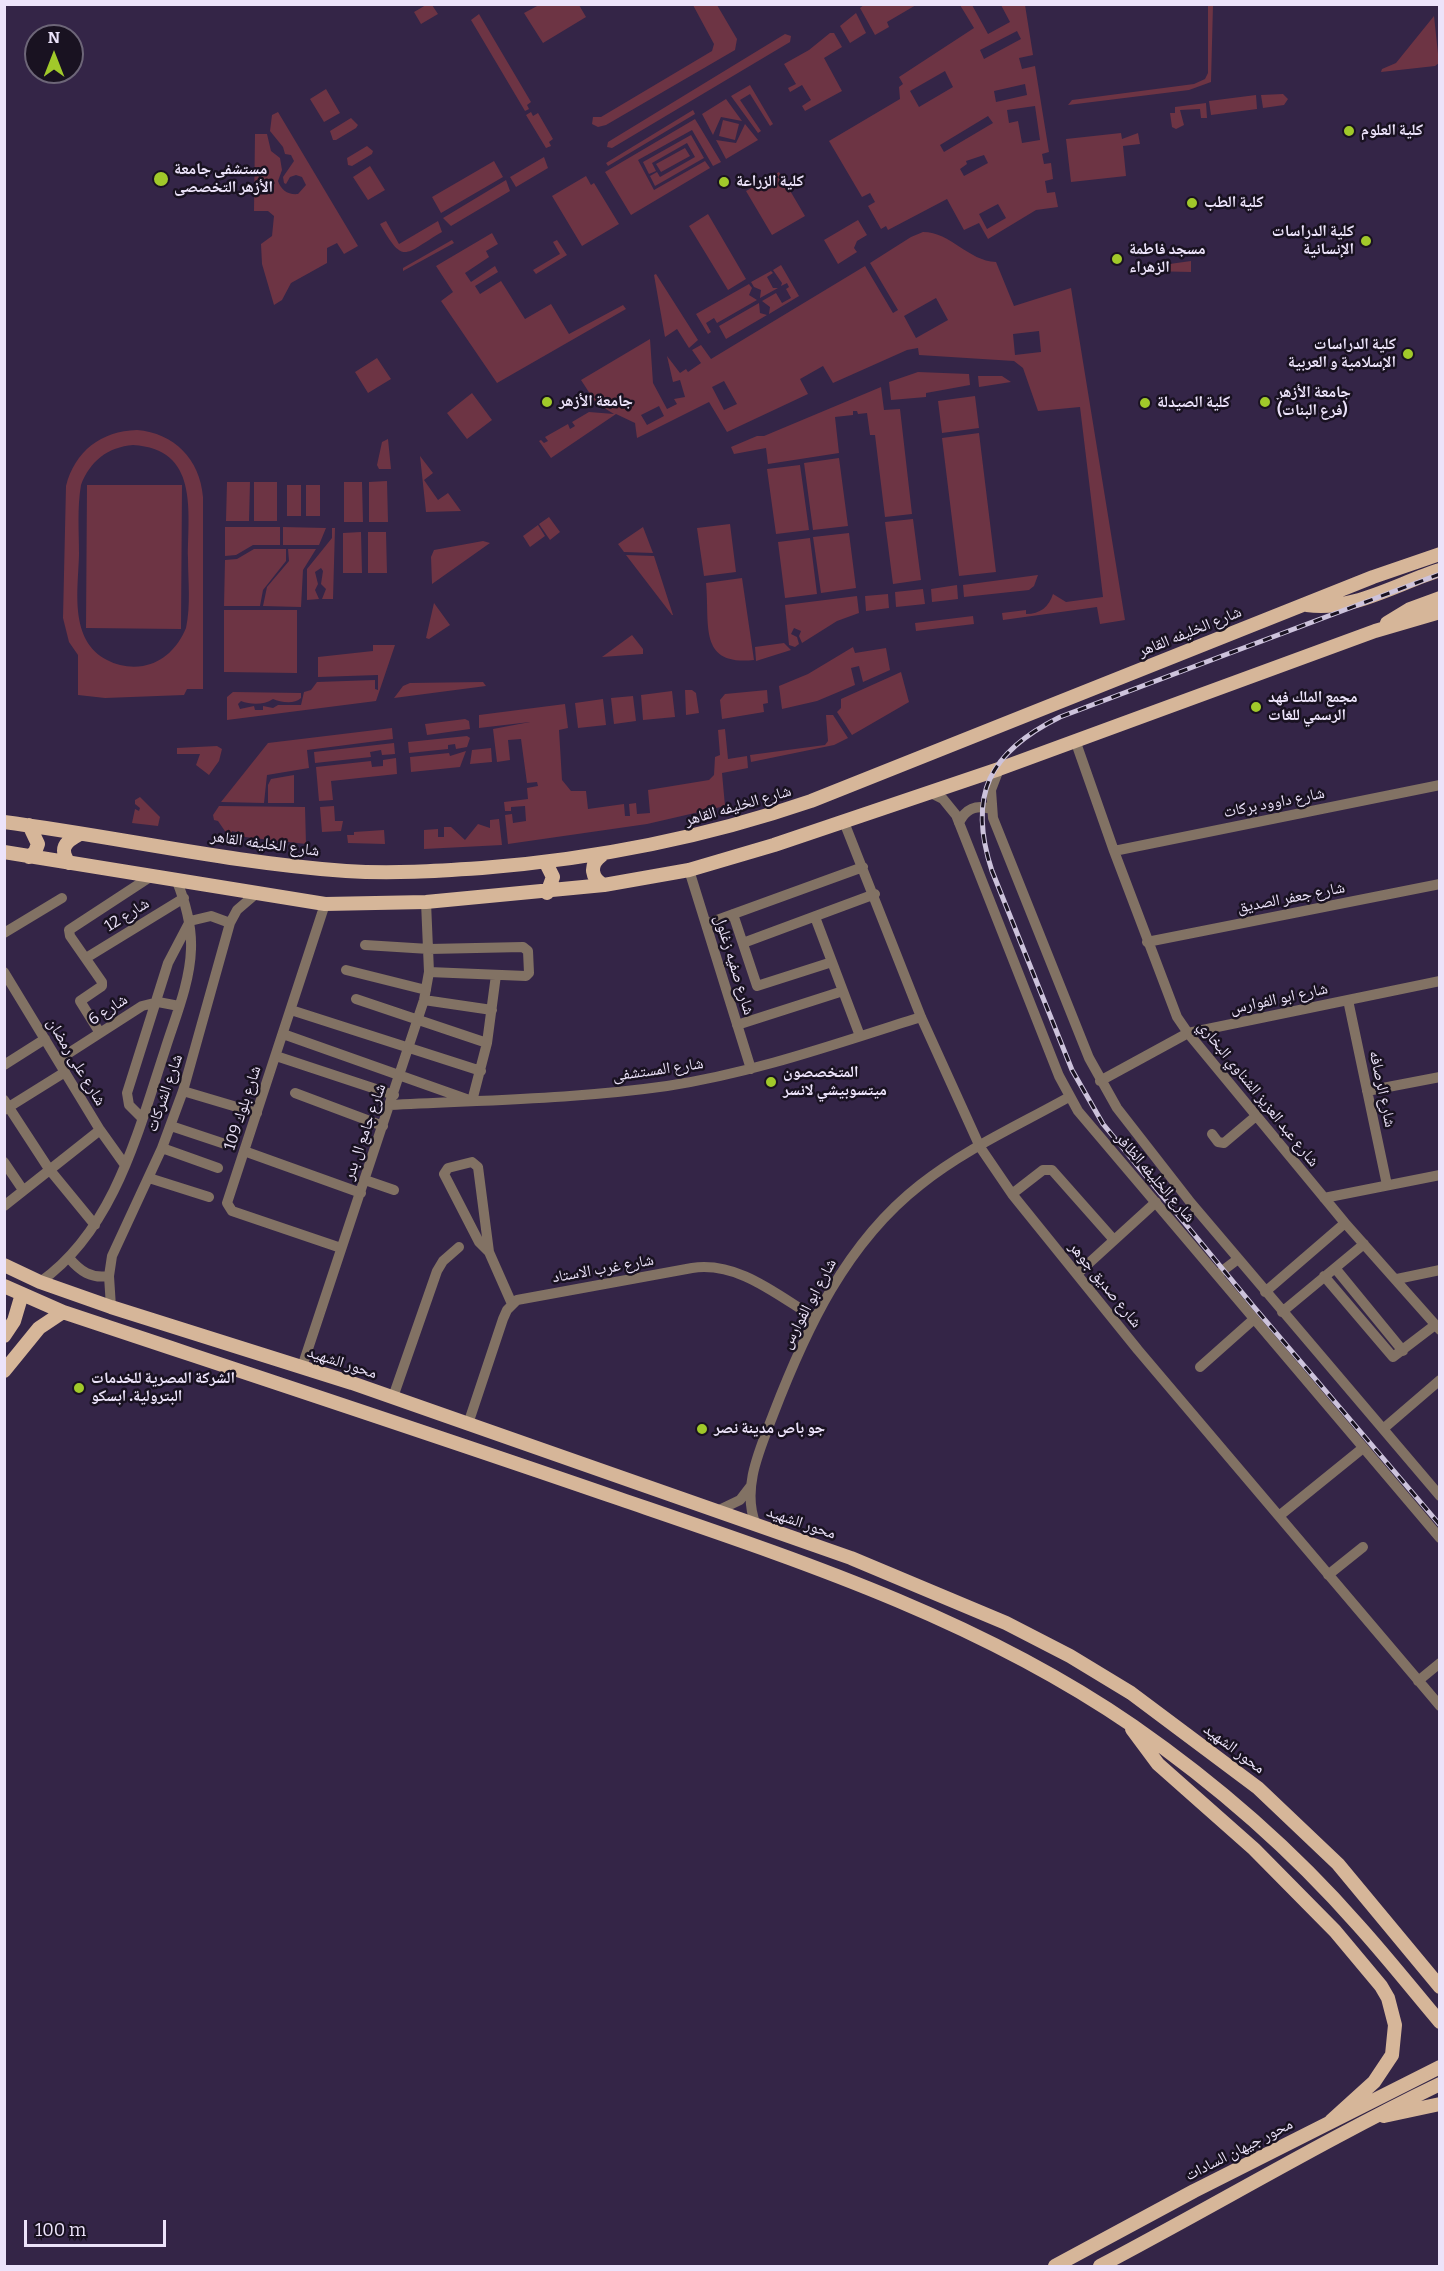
<!DOCTYPE html>
<html>
<head>
<meta charset="utf-8">
<style>
	body { margin:0 }
	#map { position:relative; width:1444px; height:2271px; overflow:hidden; background:#342547; font-family:Bitter,serif }
	canvas { display:block }
	.frame { position:absolute; inset:0; border:6px solid #ece3fa; pointer-events:none }
	.north { position:absolute; left:24px; top:24px; width:60px; height:60px; box-sizing:border-box; background:#191221; border:2px solid #6d6678; border-radius:50%; rotate:0deg; font-size:16px; font-weight:700; line-height:24px; text-align:center; color:#ece3fa }
	.north::after { content:''; display:block; margin:auto; width:21px; height:27px; background:#a1c92a; clip-path:polygon(50% 0,100% 100%,50% 72%,0 100%) }
	.scale { position:absolute; left:24px; top:2220px; width:142px; height:27px; box-sizing:border-box; border:3px solid #ece3fa; border-top:0; padding-left:8px; font-size:18px; line-height:21px; white-space:nowrap; color:#ece3fa; -webkit-text-stroke:4px #191221; paint-order:stroke }
</style>
</head>
<body>
<div id="map">
<canvas width="1444" height="2271"></canvas>
<div class="frame"></div>
<div class="north">N</div>
<div class="scale">100 m</div>
</div>
<script>
const g = document.querySelector('canvas').getContext('2d');
g.lineJoin = 'round';
function fill(path, color) { g.fillStyle = color; g.fill(path, 'evenodd'); }
function stroke(path, color, width, dash) { g.strokeStyle = color; g.lineWidth = width; g.lineCap = dash ? 'butt' : 'round'; g.setLineDash(dash || []); g.stroke(path); }
function write(font, color, halo, rows, align = 'center') {
  g.font = font + ' Bitter,"Noto Naskh Arabic",serif'; g.lineWidth = 5; g.setLineDash([]); g.textBaseline = 'middle'; g.strokeStyle = halo; g.fillStyle = color; for (const [text, x, y, turn = 0] of rows) {
    g.save(); g.translate(x, y); g.rotate((+turn || 0) * Math.PI / 180); g.textAlign = isNaN(turn) ? turn : align; if (halo) g.strokeText(text, 0, 0); g.fillText(text, 0, 0); g.restore();
  }
}
const green = new Path2D(`
	M865,4H916V5L887,22L889,27L875,35L860,8Z
	M426,5H432L438,14L421,24L414,12Z
	M579,5L586,17L543,43L524,13L539,5Z
	M693,5H717L737,39L735,50L606,125L598,127L592,124L593,117H601L712,51L714,44Z
	M960,5H972L988,34L1010,22L1001,5H1025L1033,55L1019,58L1022,69L1035,66L1049,152L1042,154L1044,164L1051,163L1053,179L1045,181L1047,193L1055,192L1058,207L1036,210L988,239L979,223L964,230L947,199L888,230L886,226L881,229L868,206L875,202L870,193L862,197L829,141L900,99L899,87L903,84L899,77L974,28ZM1017,31L1021,39L984,59L980,50ZM945,71L953,87L919,107L910,91ZM1025,84L1027,95L996,102L994,91ZM1035,106L1040,140L1022,143L1018,121L1009,123L1007,110ZM988,116L993,123L944,152L940,145ZM984,155L988,163L964,176L960,169L967,164L966,161ZM998,204L1006,218L987,229L979,214Z
	M1208,5H1213L1211,82L1189,90L1068,105L1072,100L1194,84L1205,79L1208,73Z
	M856,13L866,33L850,43L840,26Z
	M479,14L531,102L527,105L529,109L525,111L471,20Z
	M1434,16L1439,63L1435,66L1381,72L1382,69L1396,63Z
	M830,33H834L842,47L824,58L842,91L805,111L802,106L811,100L802,85L790,92L788,88L796,84L784,64L809,50Z
	M785,34L791,36L790,42L612,148L607,147L608,142Z
	M750,85L773,124L770,126L750,94L740,100L761,131L758,133L731,96Z
	M326,89L340,113L324,122L310,99Z
	M1283,94L1288,99L1284,105L1263,108L1261,95Z
	M1256,95L1257,109L1211,115L1209,101Z
	M726,99L742,121L721,117L713,135L702,114Z
	M1206,103L1207,118H1201L1200,109L1180,110L1184,125L1176,129L1172,127L1170,113H1175V107Z
	M693,110L695,114L608,166L606,163Z
	M278,112L358,246L344,254L337,243L327,248V263L291,283L282,300L274,305L262,264L261,244L272,236L274,216L268,211H254L255,134H267L271,151L280,158L282,170L278,181C281,190 288,195 298,194L306,185L302,177L296,175L290,177L286,184L284,183L283,177L294,161L291,155L285,154L283,147L270,131L272,115Z
	M531,112L533,116L538,113L553,139L549,142L551,146L546,148L526,115Z
	M351,118L358,125L356,128L336,140H333L330,131Z
	M695,119L721,162L713,166L692,130L638,160L654,190L705,161L710,168L631,215L605,172Z
	M723,120L739,124L735,140L719,136Z
	M745,124L758,140L726,159L716,140L736,143Z
	M1121,133L1122,139L1138,133L1140,144L1123,146L1126,176L1071,182L1066,139Z
	M691,135L704,158L655,186L650,176L657,172L660,177L695,157L687,143L652,163L656,171L649,174L643,162Z
	M367,146L373,151L372,154L352,166L348,165L347,158Z
	M685,148L690,156L661,172L656,164Z
	M544,157L548,168L516,187L510,177Z
	M494,161L503,177L441,213L432,197Z
	M370,166L385,190L368,200L353,177Z
	M779,172L805,216L772,235L746,191Z
	M586,176L591,185L594,183L619,224L582,246L552,196Z
	M506,180L510,191L451,226L443,218Z
	M708,214L746,279L728,290L689,226Z
	M858,220L867,235L857,241L854,248L857,252L838,264L824,240Z
	M386,221L399,244L438,221L442,232C404,254 404,266 380,224Z
	M923,232C951,232 968,261 996,262L1014,306L1071,288L1125,620L1100,624L1097,607L1003,620L1002,613L1026,610V614C1040,614 1049,607 1053,594L1066,602L1103,597L1080,407L1038,411L1023,368L1014,361L919,355L918,348L907,350L833,383L823,366L800,379L808,394L727,432L709,402L637,438L635,423L616,414L551,458L539,441L541,440L544,443L548,441L545,437L568,424L570,429L575,426L572,422L589,412L614,414L596,403L581,380L650,339L653,383L667,409L677,404L674,399L685,397L680,380L673,382L667,356L680,373L686,369L688,372L701,363L692,350L701,345L711,359L865,266L893,313L898,310L870,263L911,237ZM936,298L948,320L916,338L904,316ZM1039,331L1041,352L1015,355L1013,334ZM724,381L737,404L724,410L712,387ZM659,406L664,416L647,425L641,415Z
	M492,233L498,244L486,251L489,257L465,273L471,282L495,266L498,272L475,286L480,294L501,281L525,319L551,304L569,334L623,305L626,309L497,383L441,301L453,292L436,266Z
	M452,240L454,243L403,271V268Z
	M557,240L567,255L536,274L533,270L560,254L553,242Z
	M1191,261V272L1149,271L1148,267Z
	M781,265L799,296L769,314L770,307L762,301L776,293L782,303L791,298L786,289L789,287L787,283L781,286L782,283L773,270Z
	M771,271L773,273L767,277L773,288H778L760,298L761,290L754,287L751,282Z
	M656,274L698,340L689,348L677,329L665,337L654,275Z
	M749,284L752,288L749,295L757,300L717,323L714,318L706,323L711,332L708,334L696,314Z
	M759,303L760,313L767,315L726,339L719,326Z
	M377,358L391,379L368,393L355,372Z
	M918,372L969,374L970,385L926,393V397L891,400L889,382Z
	M978,376H1002L1011,382L979,387Z
	M881,387L884,410L900,409L912,514L885,517L875,435H870L867,413L858,414L857,411H853V415L835,417L839,453L768,464L766,448L734,454L731,447L757,436H764Z
	M472,393L492,420L467,439L447,413Z
	M975,396L979,428L942,433L938,401Z
	M137,430C174,433 200,459 203,497V689H187L184,695L105,698L78,695V655L69,642L63,618L66,486C75,451 101,431 137,430ZM133,445C199,449 188,510 188,558C188,581 191,605 186,628C178,647 164,662 143,666C131,668 118,666 107,660C69,640 78,591 79,555C79,532 77,508 81,485C90,461 108,447 133,445Z
	M979,433L996,572L959,576L942,438Z
	M388,439L391,469H379L377,465L382,442Z
	M420,456L433,473L424,480L438,500L448,493L461,511L426,512Z
	M839,458L848,526L813,530L804,463Z
	M800,465L809,530L776,534L767,469Z
	M387,481L388,522H369V482Z
	M227,482H250L249,521H226Z
	M254,482H277V521H254Z
	M344,482H362L363,522H344Z
	M87,485H182L181,629L86,628Z
	M287,485H301V516H287Z
	M306,485H320V516H306Z
	M549,517L560,532L550,540L539,524Z
	M913,519L921,580L893,584L885,522Z
	M730,524L736,572L704,576L697,528Z
	M538,525L545,536L530,547L523,536Z
	M225,527H280V545H253L236,555L225,556Z
	M283,527L326,528L319,545H283Z
	M643,527L653,553L624,552L618,544Z
	M332,528H335L333,599H322L326,589L321,584L323,571L321,568L315,572L318,584L315,590L319,599L307,600V569L332,538Z
	M361,532L362,573H343V533Z
	M368,532H386L387,573H368Z
	M849,533L856,588L821,593L813,537Z
	M810,538L817,594L785,598L778,542Z
	M483,541L490,543L432,584L431,557L434,550Z
	M254,549H286V561L263,590L260,606H224L225,560L237,559Z
	M288,549H316L303,570L301,607L263,606L267,587L289,561Z
	M626,555L654,556L673,615H672Z
	M1038,575L1034,586L1029,590L964,597L963,585Z
	M742,578L754,660C698,666 710,625 706,583Z
	M957,585L958,599L932,602L931,589Z
	M923,589L925,604L896,607L895,592Z
	M888,594L889,608L866,611L865,596Z
	M857,596L859,613L837,621L802,643L799,636L801,631L794,628L791,634L797,637L799,644L795,647L789,645L785,605Z
	M434,603L450,625L429,639L426,638Z
	M224,610H297V673L224,672Z
	M973,616L974,624L916,631L915,623Z
	M632,635L643,649V654L602,657Z
	M784,643L791,650L756,661L755,647Z
	M373,645H395L376,701L227,720V697L233,692L301,693V698C294,705 280,702 273,699C264,705 251,705 241,701L238,704L240,709L254,706L255,710H263V706L273,708L278,705H301L304,692L311,690L317,682L375,680V689L378,690V675L318,677V657L373,651Z
	M853,647L855,653L886,648L890,670L863,682L859,666L851,668L855,685L817,701L782,709L779,686L808,674Z
	M901,672L909,702L852,735L837,712L841,708V699Z
	M483,682L486,686L394,698L403,686L410,683Z
	M685,690H692L696,693L699,713L686,715Z
	M767,690L768,703L763,704L764,712L722,719L720,700L725,694Z
	M672,691L675,717L643,720L641,695Z
	M633,696L636,721L614,724L611,698Z
	M603,699L606,725L578,728L575,703Z
	M565,704L568,728L559,730L562,780L571,791H586L588,809L624,804L625,816H630L629,804L636,803L637,814L650,813L648,790L709,780L714,775L715,757L720,755L718,730L725,729L728,759L747,756L748,768L722,773L725,806L647,824L508,844L505,815L512,814L513,823L526,821L525,806L511,807V811H505L504,802L528,799L527,788L538,786L537,782L527,783L521,739L508,740L510,760L497,762L493,729L530,722L479,728V715Z
	M826,715H833L848,738L834,745L751,762L750,755L825,745L828,741Z
	M465,719L469,721L470,729L427,735L425,724Z
	M392,728L393,739L307,750L309,768L267,775L264,803L221,802L268,743Z
	M467,736L470,738L467,747L456,749L455,744L448,745V749L409,753L408,742Z
	M394,743L395,754L382,755L381,750L370,752L371,757L315,763L314,752Z
	M217,746L222,749L219,761L209,775L196,765L200,754H177V748Z
	M491,748L492,762L470,764L472,750Z
	M466,751L460,767L411,772L410,757L449,753L450,756Z
	M396,758L397,774L331,781L333,800L319,801L316,767L371,761L372,767L383,766V760Z
	M294,775V803H268V785L271,779Z
	M140,797L160,817L158,826L132,823L135,809L139,811L140,808L135,804V800Z
	M219,806L305,807L306,844L236,836V832L232,831L231,837H229L218,821L214,820L213,815Z
	M334,806L335,821H343L341,831L322,832L320,807Z
	M499,819L502,845L424,849V830L438,829V837H444V827H451L465,840L478,824L490,828V820Z
	M384,830L385,844L348,843L347,835H354V832Z`);
const minor = new Path2D(`
	M1075,740L1114,851L1177,1017L1188,1033L1345,1223L1440,1330
	M999,769L991,790L993,818L1089,1058L1117,1108L1191,1203L1440,1496
	M929,792L943,799L956,815L1059,1076L1078,1111L1440,1538
	M844,822L921,1017L980,1147L1012,1194L1138,1350L1440,1706
	M959,823C965,809 976,804 991,809
	M1114,851L1440,785
	M689,870L751,1069
	M325,904L227,1203L232,1211L341,1248
	M733,914L757,986L832,962
	M815,917L860,1036
	M706,924L863,867
	M4,933L62,898
	M1147,942L1440,884
	M743,943L875,894
	M365,945L429,949L523,947L528,951L529,973L526,976L429,972
	M86,958L184,898
	M346,970L426,990
	M4,972L100,1130L125,1165
	M356,999L487,1043
	M424,1000L492,1010
	M1348,1000L1387,1185
	M291,1010L481,1071
	M737,1025L843,991
	M100,1033L80,1001L102,986V982L70,936L69,930L153,875
	M283,1034L472,1101L487,1043L496,975
	M276,1056L394,1095
	M58,1060L142,1006L158,1002L179,1006
	M4,1065L45,1039
	M1100,1081L1188,1033L1440,981
	M183,1091L257,1113
	M1367,1091L1440,1077
	M295,1093L383,1126
	M4,1100L49,1169L95,1225
	M390,1105C482,1100 576,1099 667,1086C754,1073 838,1043 921,1017
	M4,1110L65,1072
	M142,1118L129,1105L127,1093L168,963L190,921L211,916L230,923
	M171,1126L225,1144
	M1212,1134L1218,1142L1224,1143L1256,1116
	M162,1148L218,1168
	M244,1151L361,1193
	M4,1162L23,1190
	M472,1162L478,1167L489,1252L479,1242L444,1174L448,1168Z
	M149,1178L209,1197
	M365,1180L394,1190
	M1012,1194L1043,1170H1052L1114,1240
	M1324,1198L1440,1175
	M4,1206L100,1130
	M489,1252L512,1304
	M69,1258C80,1271 91,1279 109,1276
	M1335,1268L1403,1351
	M1077,1274L1156,1202
	M1217,1275L1238,1259
	M1324,1276L1393,1357L1435,1325
	M1397,1279L1440,1270
	M40,1282C114,1230 138,1132 165,1050C175,1018 190,983 191,949C192,924 185,901 176,879
	M1265,1292L1345,1223
	M111,1307L109,1276L112,1256L162,1148L183,1091L230,923L237,910L258,892
	M1282,1312L1364,1244
	M302,1367L424,1000L429,972L426,902
	M1200,1367L1254,1319
	M393,1397L437,1271L443,1261L459,1247
	M468,1424L503,1319L507,1310L517,1300L692,1268C738,1261 777,1295 815,1318
	M1383,1429L1440,1380
	M717,1511L740,1500L750,1487
	M1279,1516L1363,1448
	M756,1525C741,1489 760,1449 773,1415C806,1329 846,1243 920,1185C965,1149 1019,1125 1069,1097
	M1328,1575L1363,1547
	M1418,1681L1440,1663`);
const major = new Path2D(`
	M1307,605C1352,612 1398,583 1440,570
	M1387,623L1410,609L1440,598
	M4,822C118,837 232,863 346,871C392,874 437,871 482,868C596,859 703,838 811,801L1373,577L1440,554
	M4,852L325,904L426,902L604,885L689,870L774,845L999,769L1375,631L1440,612
	M601,856C589,865 591,879 604,885
	M29,857L35,852L38,844L29,825
	M69,863C59,849 65,842 78,835
	M546,863L553,877L547,893
	M4,1265L40,1282L111,1307L352,1383L851,1558L1006,1623L1070,1656L1131,1693L1258,1788L1338,1864L1440,1987
	M4,1286L63,1312C249,1374 435,1435 620,1499C798,1560 976,1618 1133,1726C1215,1783 1292,1850 1358,1925C1386,1956 1413,1990 1440,2022
	M4,1336L14,1321L22,1294
	M4,1371L39,1328L63,1312
	M1132,1729L1158,1764L1254,1849L1335,1931L1381,1986L1388,1998L1395,2025L1392,2055L1374,2082L1331,2121
	M1384,2116L1440,2104
	M1055,2266L1194,2191L1440,2067
	M1100,2266C1214,2206 1324,2140 1440,2084`);
const rail = new Path2D(`
	M1440,574L1060,717C989,752 967,795 992,871L1072,1070L1103,1124L1254,1307L1440,1525`);
const markers = [
	[1349,131,6,"#a1c92a"],
	[161,179,8,"#a1c92a"],
	[724,182,6,"#a1c92a"],
	[1192,203,6,"#a1c92a"],
	[1366,241,6,"#a1c92a"],
	[1117,259,6,"#a1c92a"],
	[1408,354,6,"#a1c92a"],
	[547,402,6,"#a1c92a"],
	[1265,402,6,"#a1c92a"],
	[1145,403,6,"#a1c92a"],
	[1256,707,6,"#a1c92a"],
	[771,1082,6,"#a1c92a"],
	[79,1388,6,"#a1c92a"],
	[702,1429,6,"#a1c92a"]
];
const poiNames = [
	["كلية العلوم",1361,131],
	["مستشفى جامعة",174,170],
	["الأزهر التخصصى",174,188],
	["كلية الزراعة",736,182],
	["كلية الطب",1204,203],
	["كلية الدراسات",1354,232,"right"],
	["الإنسانية",1354,250,"right"],
	["مسجد فاطمة",1129,250],
	["الزهراء",1129,268],
	["كلية الدراسات",1396,345,"right"],
	["الإسلامية و العربية",1396,363,"right"],
	["جامعة الأزهر",1277,393],
	["(فرع البنات)",1277,411],
	["جامعة الأزهر",559,402],
	["كلية الصيدلة",1157,403],
	["مجمع الملك فهد",1268,698],
	["الرسمي للغات",1268,716],
	["المتخصصون",783,1073],
	["ميتسوبيشي لانسر",783,1091],
	["الشركة المصرية للخدمات",91,1379],
	["البترولية. ابسكو",91,1397],
	["جو باص مدينة نصر",714,1429]
];
const streetNames = [
	["شارع الخليفه القاهر",1190,632,-22],
	["شارع داوود بركات",1274,803,-11],
	["شارع الخليفه القاهر",738,806,-16],
	["شارع الخليفه القاهر",265,844,8],
	["شارع جعفر الصديق",1291,898,-11],
	["شارع 12",127,915,-32],
	["شارع صفيه زغلول",734,965,73],
	["شارع ابو الفوارس",1279,999,-12],
	["شارع 6",108,1010,-33],
	["شارع على رمضان",76,1062,59],
	["شارع المستشفى",658,1070,-8],
	["شارع الرصافه",1382,1089,78],
	["شارع الشركات",165,1093,-71],
	["شارع عبد العزيز الشناوي البخاري",1258,1094,51],
	["شارع بلوك 109",243,1108,-72],
	["شارع جامع ال بدر",365,1132,-71],
	["شارع الخليفه الظافر",1155,1178,49],
	["شارع غرب الاستاد",603,1269,-10],
	["شارع صديق جوهر",1105,1285,51],
	["شارع ابو الفوارس",809,1304,-62],
	["محور الشهيد",342,1363,18],
	["محور الشهيد",801,1523,19],
	["محور الشهيد",1234,1749,37],
	["محور جيهان السادات",1239,2150,-27]
];
fill(green, '#6d3444');
stroke(minor, '#827264', 10);
stroke(major, '#d6b699', 14);
stroke(rail, '#cdc3dc', 5);
stroke(rail, '#191221', 3, [9]);
for (const [x, y, r, color] of markers) { const dot = new Path2D(); dot.arc(x, y, r, 0, 2 * Math.PI); g.fillStyle = color; g.fill(dot); stroke(dot, '#191221', 2); }
write('bold 16px', '#ece3fa', '#191221', poiNames, 'left');
write('16px', '#ece3fa', '#191221', streetNames);
</script>
</body>
</html>
